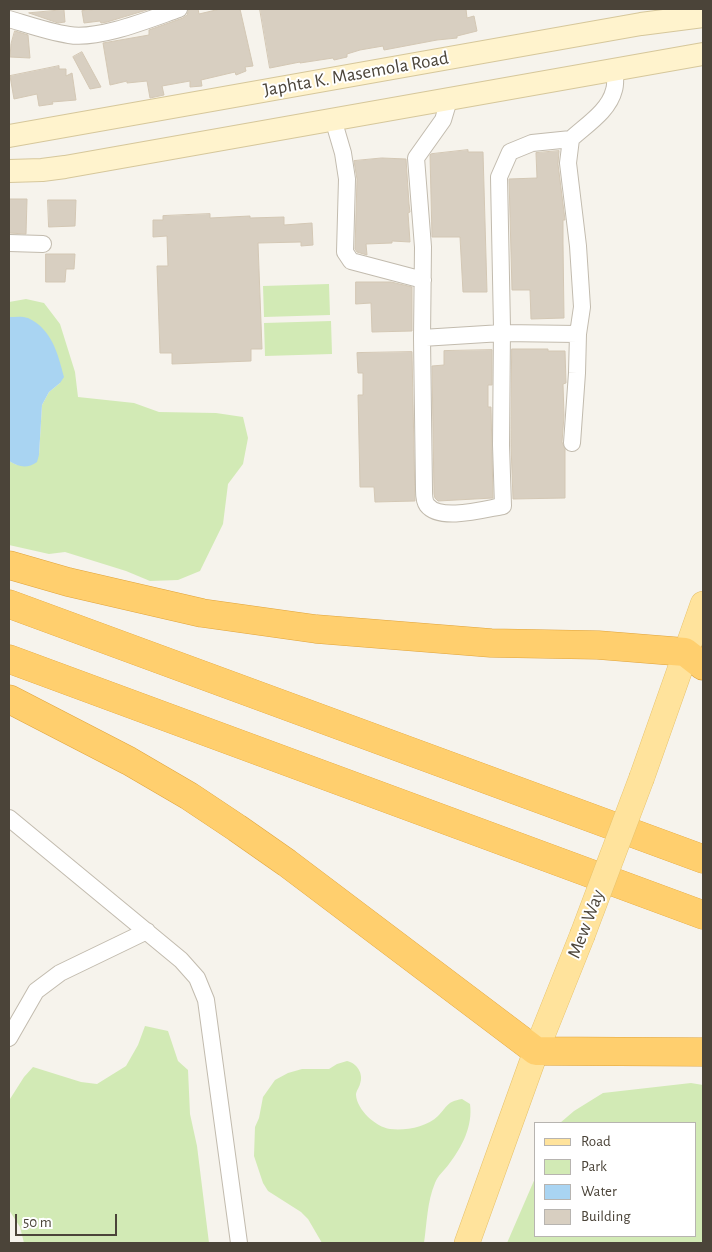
<!DOCTYPE html>
<html>
<head>
<meta charset="utf-8">
<style>
	body { margin:0 }
	#map { position:relative; width:712px; height:1252px; overflow:hidden; background:#f6f3ec; font-family:"Alegreya Sans",sans-serif }
	canvas { display:block }
	.frame { position:absolute; inset:0; border:10px solid #4b4439; pointer-events:none }
	.legend { position:absolute; left:534px; top:1122px; width:162px; height:115px; box-sizing:border-box; background:#fff; border:1px solid #b7b4b0; margin:0; padding:6px 9px; list-style:none; font-size:15px; color:#4b4439 }
	.legend li { display:flex; align-items:center; gap:10px; height:25px }
	.legend b { width:25px; border:1px solid #b7b4b0 }
	.scale { position:absolute; left:15px; top:1214px; width:102px; height:22px; box-sizing:border-box; border:2px solid #4b4439; border-top:0; padding-left:6px; font-size:15px; line-height:18px; white-space:nowrap; color:#4b4439; -webkit-text-stroke:4px #fff; paint-order:stroke }
</style>
</head>
<body>
<div id="map">
<canvas width="712" height="1252"></canvas>
<div class="frame"></div>
<ul class="legend">
<li><b style="height:6px;background:#ffe39c"></b>Road</li>
<li><b style="height:14px;background:#d2eab5"></b>Park</li>
<li><b style="height:14px;background:#a9d4f2"></b>Water</li>
<li><b style="height:14px;background:#d8cfc1"></b>Building</li>
</ul>
<div class="scale">50 m</div>
</div>
<script>
const g = document.querySelector('canvas').getContext('2d');
g.lineJoin = 'round';
function fill(path, color) { g.fillStyle = color; g.fill(path, 'evenodd'); }
function stroke(path, color, width, dash) { g.strokeStyle = color; g.lineWidth = width; g.lineCap = dash ? 'butt' : 'round'; g.setLineDash(dash || []); g.stroke(path); }
function write(font, color, halo, rows, align = 'center') {
  g.font = font + ' "Alegreya Sans",sans-serif'; g.lineWidth = 4; g.setLineDash([]); g.textBaseline = 'middle'; g.strokeStyle = halo; g.fillStyle = color; for (const [text, x, y, turn = 0] of rows) {
    g.save(); g.translate(x, y); g.rotate((+turn || 0) * Math.PI / 180); g.textAlign = isNaN(turn) ? turn : align; if (halo) g.strokeText(text, 0, 0); g.fillText(text, 0, 0); g.restore();
  }
}
const green = new Path2D(`
	M329,284L330,315L264,317L263,286Z
	M26,299L44,303L60,324L75,372L78,397L134,403L159,412L216,413L243,417L248,438L243,464L228,484L223,524L200,571L178,580L150,581L126,571L65,552L49,554L9,545V461L17,465L39,455L42,405L49,392L60,383L21,317H9V302Z
	M331,321L332,354L265,356L264,323Z
	M145,1026L168,1031L178,1061L188,1070L190,1114L197,1146L209,1243H24L20,1227L9,1210L10,1099L24,1077L33,1067L81,1082L97,1084L126,1066L138,1045Z
	M347,1061C357,1063 364,1074 360,1084C359,1088 356,1091 356,1095C357,1110 376,1127 390,1129C405,1131 427,1127 438,1116C448,1106 446,1102 462,1099L470,1104C473,1126 462,1147 449,1164C444,1171 438,1175 435,1183C427,1202 427,1223 424,1243H322L308,1219L301,1212L268,1191L263,1183L254,1156L255,1127L259,1118L263,1097L275,1080L288,1073L302,1069H329L337,1064Z
	M691,1083L703,1085V1243H507L536,1176V1236H696V1123H560L574,1111L603,1093Z`);
const water = new Path2D(`
	M9,317C15,317 22,316 28,318C52,329 58,354 64,377L60,383L49,392L42,405L39,455L37,462C27,469 19,467 9,461Z`);
const building = new Path2D(`
	M99,9H150L107,22L101,23L100,21L84,23L82,11Z
	M189,9H198L199,14L220,9H240L253,66L245,67L246,71L236,75L235,72L201,80L202,86L190,87V81L162,86L164,95L150,98L147,81L127,83V81L110,85L103,43L149,35V30L183,18L187,15Z
	M260,9H466L467,18L474,16L477,31L457,36V38L437,40L384,50L383,46L360,50L347,54V57L334,60L333,58L300,63V62L270,68Z
	M64,10L65,22L58,23L29,13Z
	M15,31L28,35L30,58L10,57L11,44Z
	M82,52L101,87L90,89L73,57Z
	M59,66V69H66V76L72,73L76,100L52,102L53,104L39,106L37,94L14,99L10,76Z
	M468,150V152H483L487,292H463L460,237H432L430,155L431,154Z
	M559,151L558,164L565,220H563V243L564,318L531,319L530,290H512L509,179L537,178L536,153Z
	M382,158L406,159L409,204L410,212L408,213L410,242L392,241V243L366,244L367,255L357,252L355,249L357,179L354,161Z
	M9,199H27L26,234L9,233Z
	M48,200H76L75,226L49,227Z
	M210,214V218L250,216V218L284,217V225L312,223L313,245L301,246V242L258,243L262,349H251V361L172,364V353H160L157,266H168L167,236L153,237V220H163V216Z
	M46,254H75L74,269H66L65,282H46Z
	M356,282H391L412,287V331L372,332L371,303L356,304Z
	M512,349H548V351H565L566,383L563,384L564,416L562,442L565,449V498L513,499L511,445Z
	M492,350V385H488V407H491L493,498L438,501L435,498L434,494L432,366L444,365V351Z
	M412,352L415,501L375,502L374,487H360L358,395H363V373H358L357,353Z`);
const minor = new Path2D(`
	M9,19C29,25 49,32 69,35C99,40 150,19 179,9
	M449,100L443,120L416,158L423,247L422,338L424,490C424,495 424,501 427,505C440,522 485,509 503,506L501,445L502,328L499,177L510,152L532,143L571,139
	M333,119L343,153L347,179L345,252L351,261L423,280
	M9,243L43,244
	M422,338L502,333L578,334
	M572,443L577,373L578,334L582,307L578,246L568,163L571,139C586,125 609,111 614,90C616,84 615,76 615,70
	M9,818L181,960L197,978L206,1000L239,1243
	M9,1038L36,991L60,973L147,931`);
const secondary = new Path2D(`
	M9,136L641,24L703,16
	M9,171L42,170L65,167L703,54`);
const primary = new Path2D(`
	M642,777L703,604
	M467,1243L536,1051L582,936`);
const motorway = new Path2D(`
	M9,565L68,582L202,613L316,629L491,643L598,645L685,652L703,666
	M9,604L703,859
	M9,659L703,915
	M9,699L129,761L189,796L237,828L287,863L536,1051L703,1052`);
const primaryBridge = new Path2D(`
	M582,936L642,777`);
const streetNames = [
	["Japhta K. Masemola Road",356,74,-10],
	["Mew Way",586,924,-69]
];
fill(green, '#d2eab5');
fill(water, '#a9d4f2');
fill(building, '#d8cfc1');
stroke(building, '#d3c7b4', 1);
stroke(minor, '#c2bbae', 18);
stroke(secondary, '#d6c79b', 24);
stroke(primary, '#e6c16a', 26);
stroke(motorway, '#e0a43c', 29);
stroke(minor, '#fff', 16);
stroke(secondary, '#fff3cd', 22);
stroke(primary, '#ffe39c', 25);
stroke(motorway, '#ffcf6e', 28);
stroke(primaryBridge, '#e6c16a', 26, []);
stroke(primaryBridge, '#ffe39c', 25);
write('19px', '#4b4439', '#fff', streetNames);
</script>
</body>
</html>
